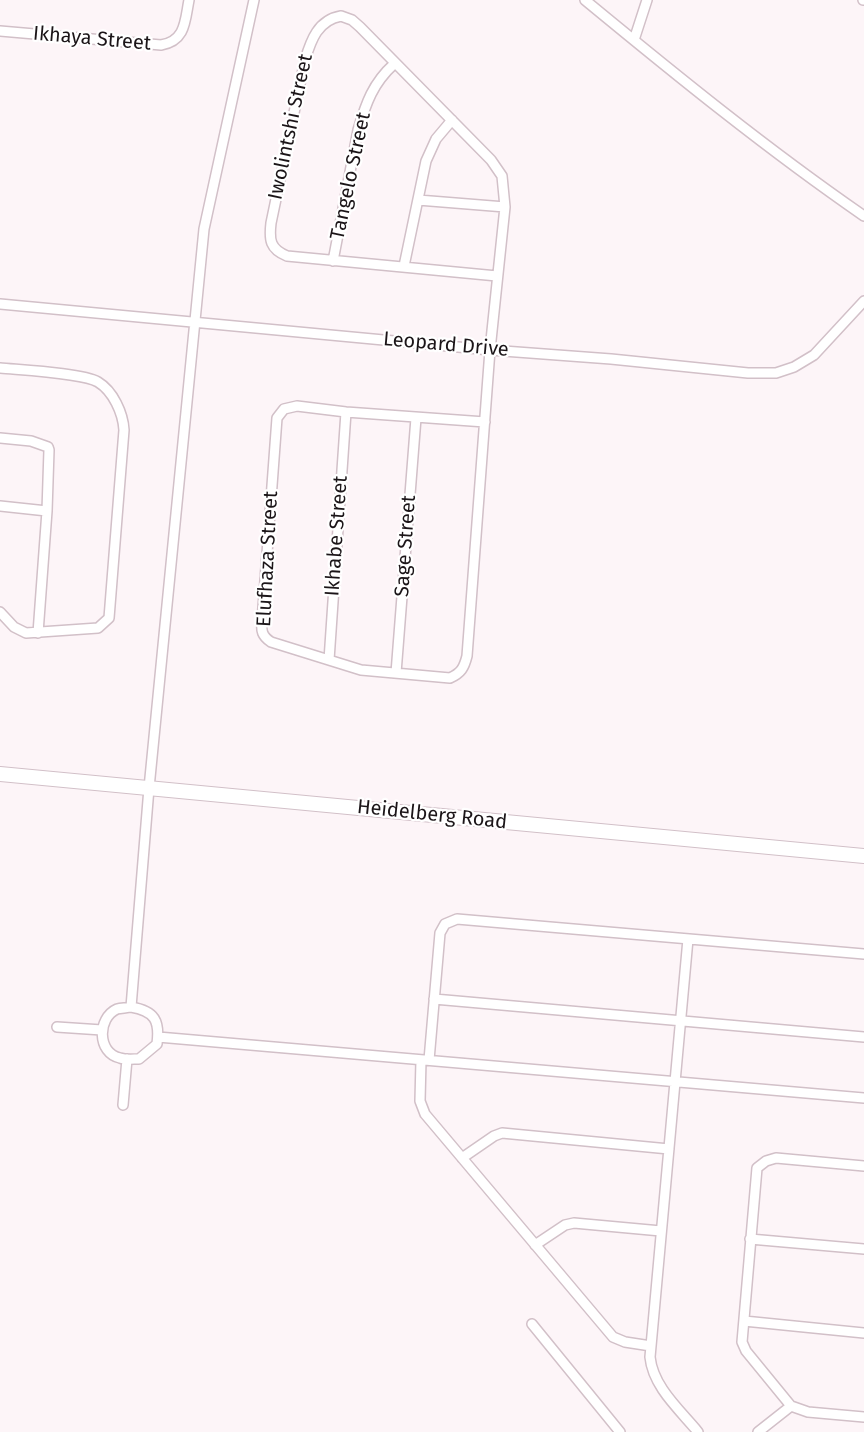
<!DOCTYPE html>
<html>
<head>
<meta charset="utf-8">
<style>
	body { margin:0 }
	canvas { display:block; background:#fdf5f8 }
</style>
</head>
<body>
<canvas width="864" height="1432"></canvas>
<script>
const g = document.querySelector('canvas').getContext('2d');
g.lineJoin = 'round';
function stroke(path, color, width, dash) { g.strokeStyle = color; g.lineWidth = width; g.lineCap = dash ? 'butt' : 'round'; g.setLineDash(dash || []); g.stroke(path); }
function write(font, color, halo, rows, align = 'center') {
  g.font = font + ' "Fira Sans",sans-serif'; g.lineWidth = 4.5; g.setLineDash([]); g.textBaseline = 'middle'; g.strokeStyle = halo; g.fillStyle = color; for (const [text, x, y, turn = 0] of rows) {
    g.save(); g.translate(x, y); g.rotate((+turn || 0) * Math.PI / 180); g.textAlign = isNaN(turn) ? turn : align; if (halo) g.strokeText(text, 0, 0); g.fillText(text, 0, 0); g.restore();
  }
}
const street = new Path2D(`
	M585,0C676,75 767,149 864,216
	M863,0H864
	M0,31L161,45C186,41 185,20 189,0
	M634,40L647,0
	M418,200L505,207
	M333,261L358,130C366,103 373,83 394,64
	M404,266L426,161L436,139L452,120
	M0,304L490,350L611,359L748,373H776L794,367L814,355L864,301
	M0,368C20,370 83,373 98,382C113,391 123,413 124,430L109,618L98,628L26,633L14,627L0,612
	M485,422L346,412L297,406L284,409L277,418L262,621C261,631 262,636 271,642L361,670L450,678C461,673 464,668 467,656L490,350L505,207L502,176L491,160L360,27L352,20L341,16C318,20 311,40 305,60L271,223C269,240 270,249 287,256L497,276
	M0,438L31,441L48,447L49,450L47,511L38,633
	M0,506L47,511
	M329,660L346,412
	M396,673L416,418
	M688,939L650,1357C653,1387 680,1410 698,1432
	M434,999L864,1037
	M131,1007L149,788L204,229L254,0
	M131,1007C155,1011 160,1021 157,1044L139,1059C133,1059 126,1060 120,1058C97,1053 97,1018 117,1009C121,1008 127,1008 131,1007Z
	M57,1027L102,1030
	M158,1037L864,1098
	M421,1060L420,1101L425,1114L613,1337L625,1342L651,1346
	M429,1060L440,933L445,924L457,919L864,954
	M123,1105L127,1059
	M462,1158L494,1136L502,1133L669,1149
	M864,1166L776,1158L766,1161L757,1168L742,1342L746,1351L791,1406L808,1412L864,1417
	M750,1239L864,1249
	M535,1245L565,1225L574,1223L661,1231
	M744,1321L864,1333
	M532,1324L620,1432
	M758,1432L791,1406`);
const secondary = new Path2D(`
	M0,774L864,856`);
const streetNames = [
	["Ikhaya Street",92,39,5],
	["Iwolintshi Street",291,127,-78],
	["Tangelo Street",351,176,-78],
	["Leopard Drive",446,345,5],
	["Ikhabe Street",337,536,-86],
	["Sage Street",406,546,-86],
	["Elufhaza Street",268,559,-87],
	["Heidelberg Road",432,815,6]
];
stroke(street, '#d2c0c8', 12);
stroke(secondary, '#d2c0c8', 16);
stroke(street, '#fff', 9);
stroke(secondary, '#fff', 14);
write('20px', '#1b1518', '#fff', streetNames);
</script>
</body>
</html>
